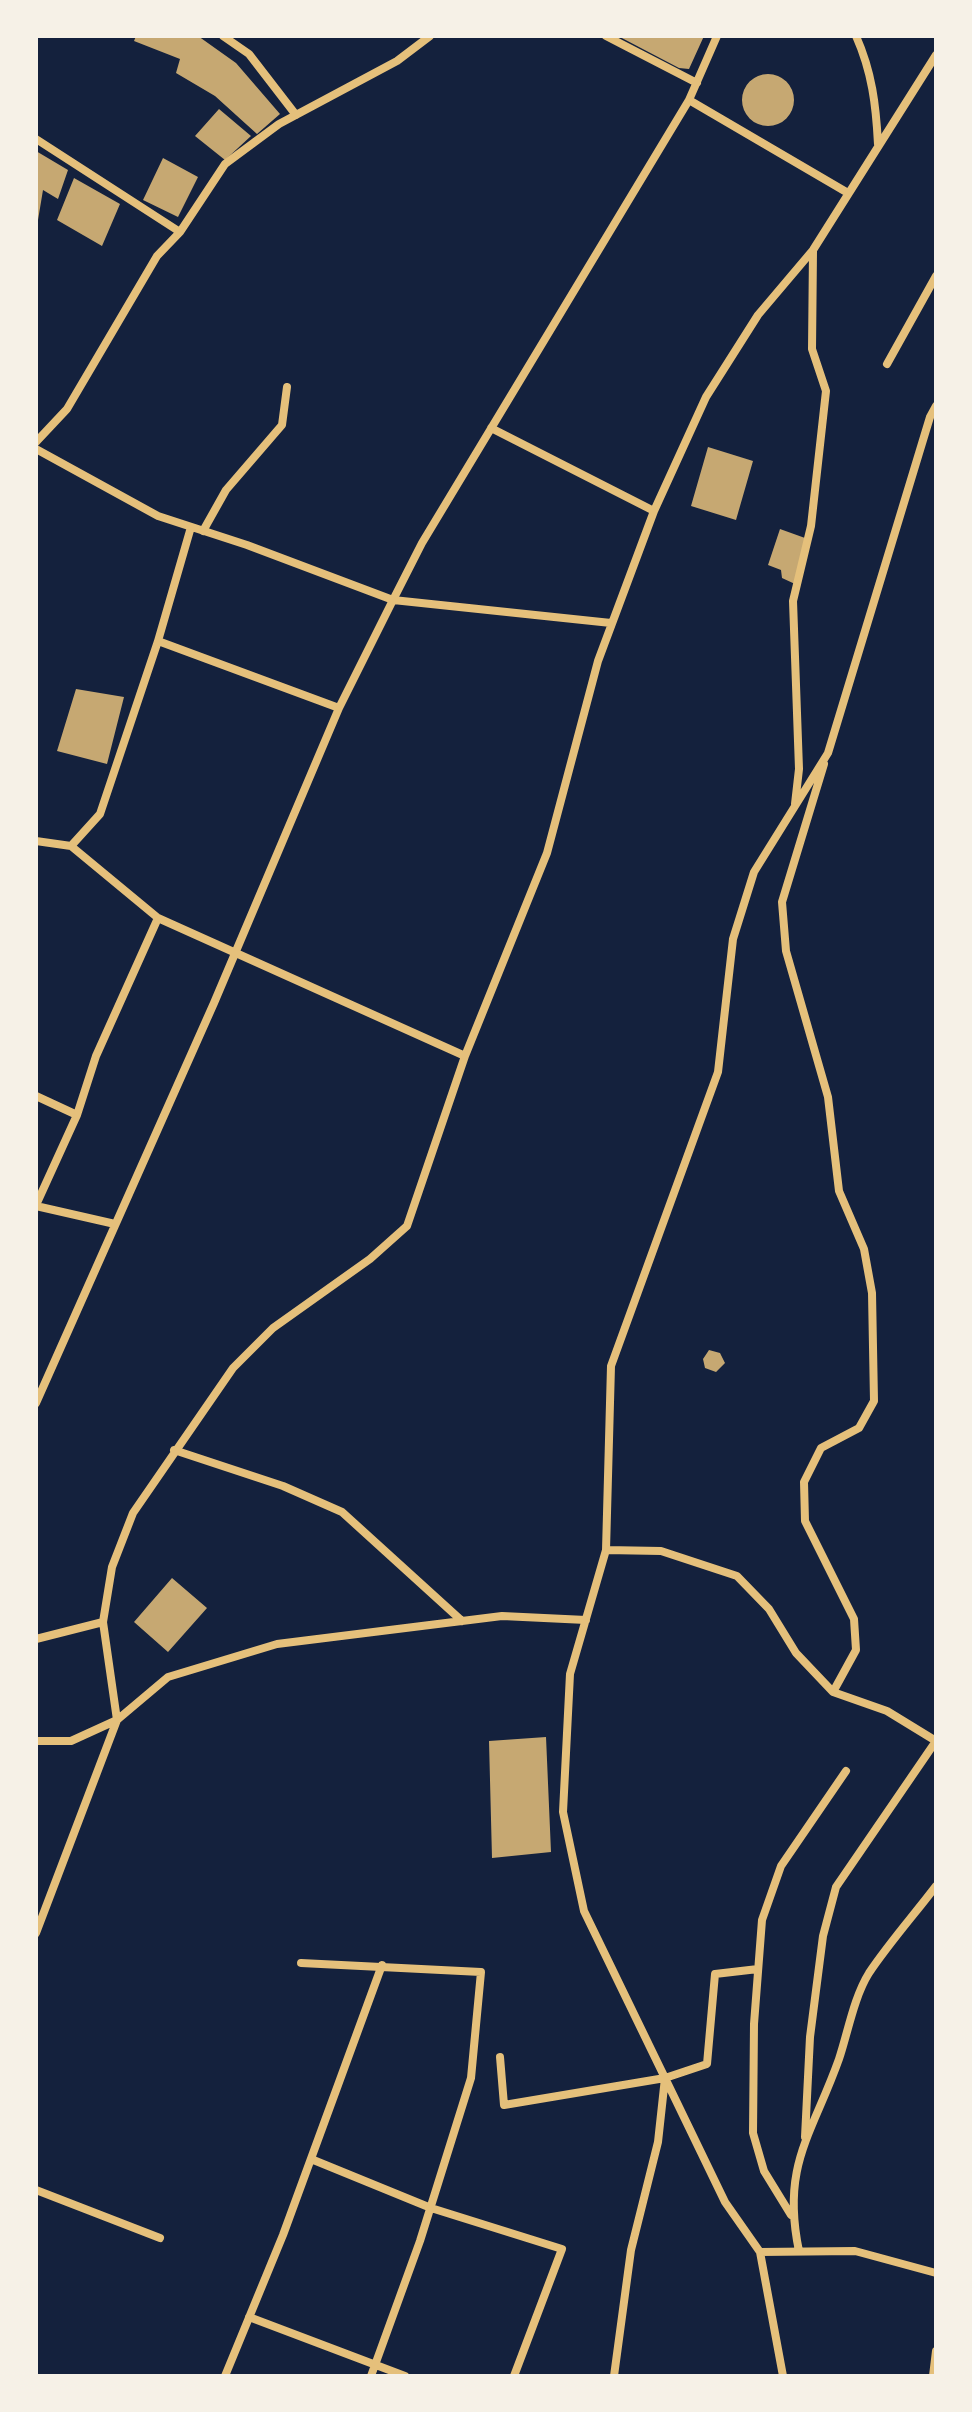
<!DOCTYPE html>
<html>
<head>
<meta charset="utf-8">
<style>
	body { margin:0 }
	#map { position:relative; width:972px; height:2412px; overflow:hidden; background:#14213d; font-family:Mulish,sans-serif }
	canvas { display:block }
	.frame { position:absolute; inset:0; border:38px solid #f6f1e7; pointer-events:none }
</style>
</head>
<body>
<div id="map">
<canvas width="972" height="2412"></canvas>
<div class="frame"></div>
</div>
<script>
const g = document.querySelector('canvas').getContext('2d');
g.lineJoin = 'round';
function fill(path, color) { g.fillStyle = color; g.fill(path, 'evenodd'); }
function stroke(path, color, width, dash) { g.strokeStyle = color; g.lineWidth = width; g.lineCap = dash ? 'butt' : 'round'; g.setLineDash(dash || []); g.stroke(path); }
const building = new Path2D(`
	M136,36H198L236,63L280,114L257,134L215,96L176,73L180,59L134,41Z
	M618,36H704L689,69L679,68Z
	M742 100a26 26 0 1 1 52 0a26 26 0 1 1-52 0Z
	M219,109L251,136L225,160L195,136Z
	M36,151L68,170L58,199L43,190L38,220Z
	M163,158L198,177L178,217L143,200Z
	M74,178L120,204L102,246L57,220Z
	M708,447L753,461L736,520L691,506Z
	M780,529L805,538L795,584L782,578L781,570L768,565Z
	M76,689L124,697L107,764L57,751Z
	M709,1350L720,1353L725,1363L716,1372L705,1368L703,1359Z
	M172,1578L207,1608L168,1652L134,1622Z
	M546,1737L551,1852L492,1858L489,1741Z`);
const minor = new Path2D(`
	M223,36L249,54L296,115
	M606,36L697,83
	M856,36C872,72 876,105 878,144
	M689,100L848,193
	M36,139L180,232
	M887,364L936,276
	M491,428L654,511
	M36,442L67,409L157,256L180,232L225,164L279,124L397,61L430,36
	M36,449L158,516L247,545L393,600L611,623
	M203,531L226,490L282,425L287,387
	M158,641L339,708
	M824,764L782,902L786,951L828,1097L839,1191L864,1249L872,1293L874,1401L859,1428L821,1448L804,1482L805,1521L854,1619L856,1650L833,1692
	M795,804L799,769L793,601L811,526L826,391L812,349L813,251
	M36,841L71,846L158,918L465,1056
	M71,846L100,814L158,641L191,527
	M36,1096L77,1115
	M36,1205L77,1115L96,1056L158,918
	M36,1206L115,1224
	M36,1403L214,1003L339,708L393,600L422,543L689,100L717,36
	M174,1450L283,1486L342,1512L462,1621
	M606,1550L661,1551L737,1576L769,1609L796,1653L833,1692L887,1711L936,1741
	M36,1639L103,1622
	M36,1741H71L117,1720L103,1622L112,1567L133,1513L233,1368L273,1328L370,1259L407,1226L465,1056L547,853L598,661L654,511L706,397L758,315L813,250L936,55
	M36,1933L117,1720L168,1677L277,1644L502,1616L586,1620
	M301,1963L481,1972L471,2078L420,2241L371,2376
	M500,2057L504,2105L665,2078L707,2064L715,1974L758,1969
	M666,2080L725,2202L760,2252L855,2251L936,2273
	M805,2137L810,2037L823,1936L836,1887L936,1741
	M311,2159L431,2208L562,2249L514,2376
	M36,2190L160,2238
	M791,2215L764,2171L753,2133L754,2024L762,1920L781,1866L846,1771
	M799,2251C781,2165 812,2135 839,2059C848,2032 854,1997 869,1973C889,1943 914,1915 936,1886
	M760,2252L783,2376
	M249,2317L405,2376
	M225,2376L283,2235L382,1965
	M614,2376L631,2250L658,2142L665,2078L584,1911L563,1812L570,1674L606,1550L611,1366L718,1072L733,939L754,872L828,753L930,417L936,406
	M933,2376L936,2351`);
fill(building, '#c6a872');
stroke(minor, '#e5c07b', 8);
</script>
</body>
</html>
